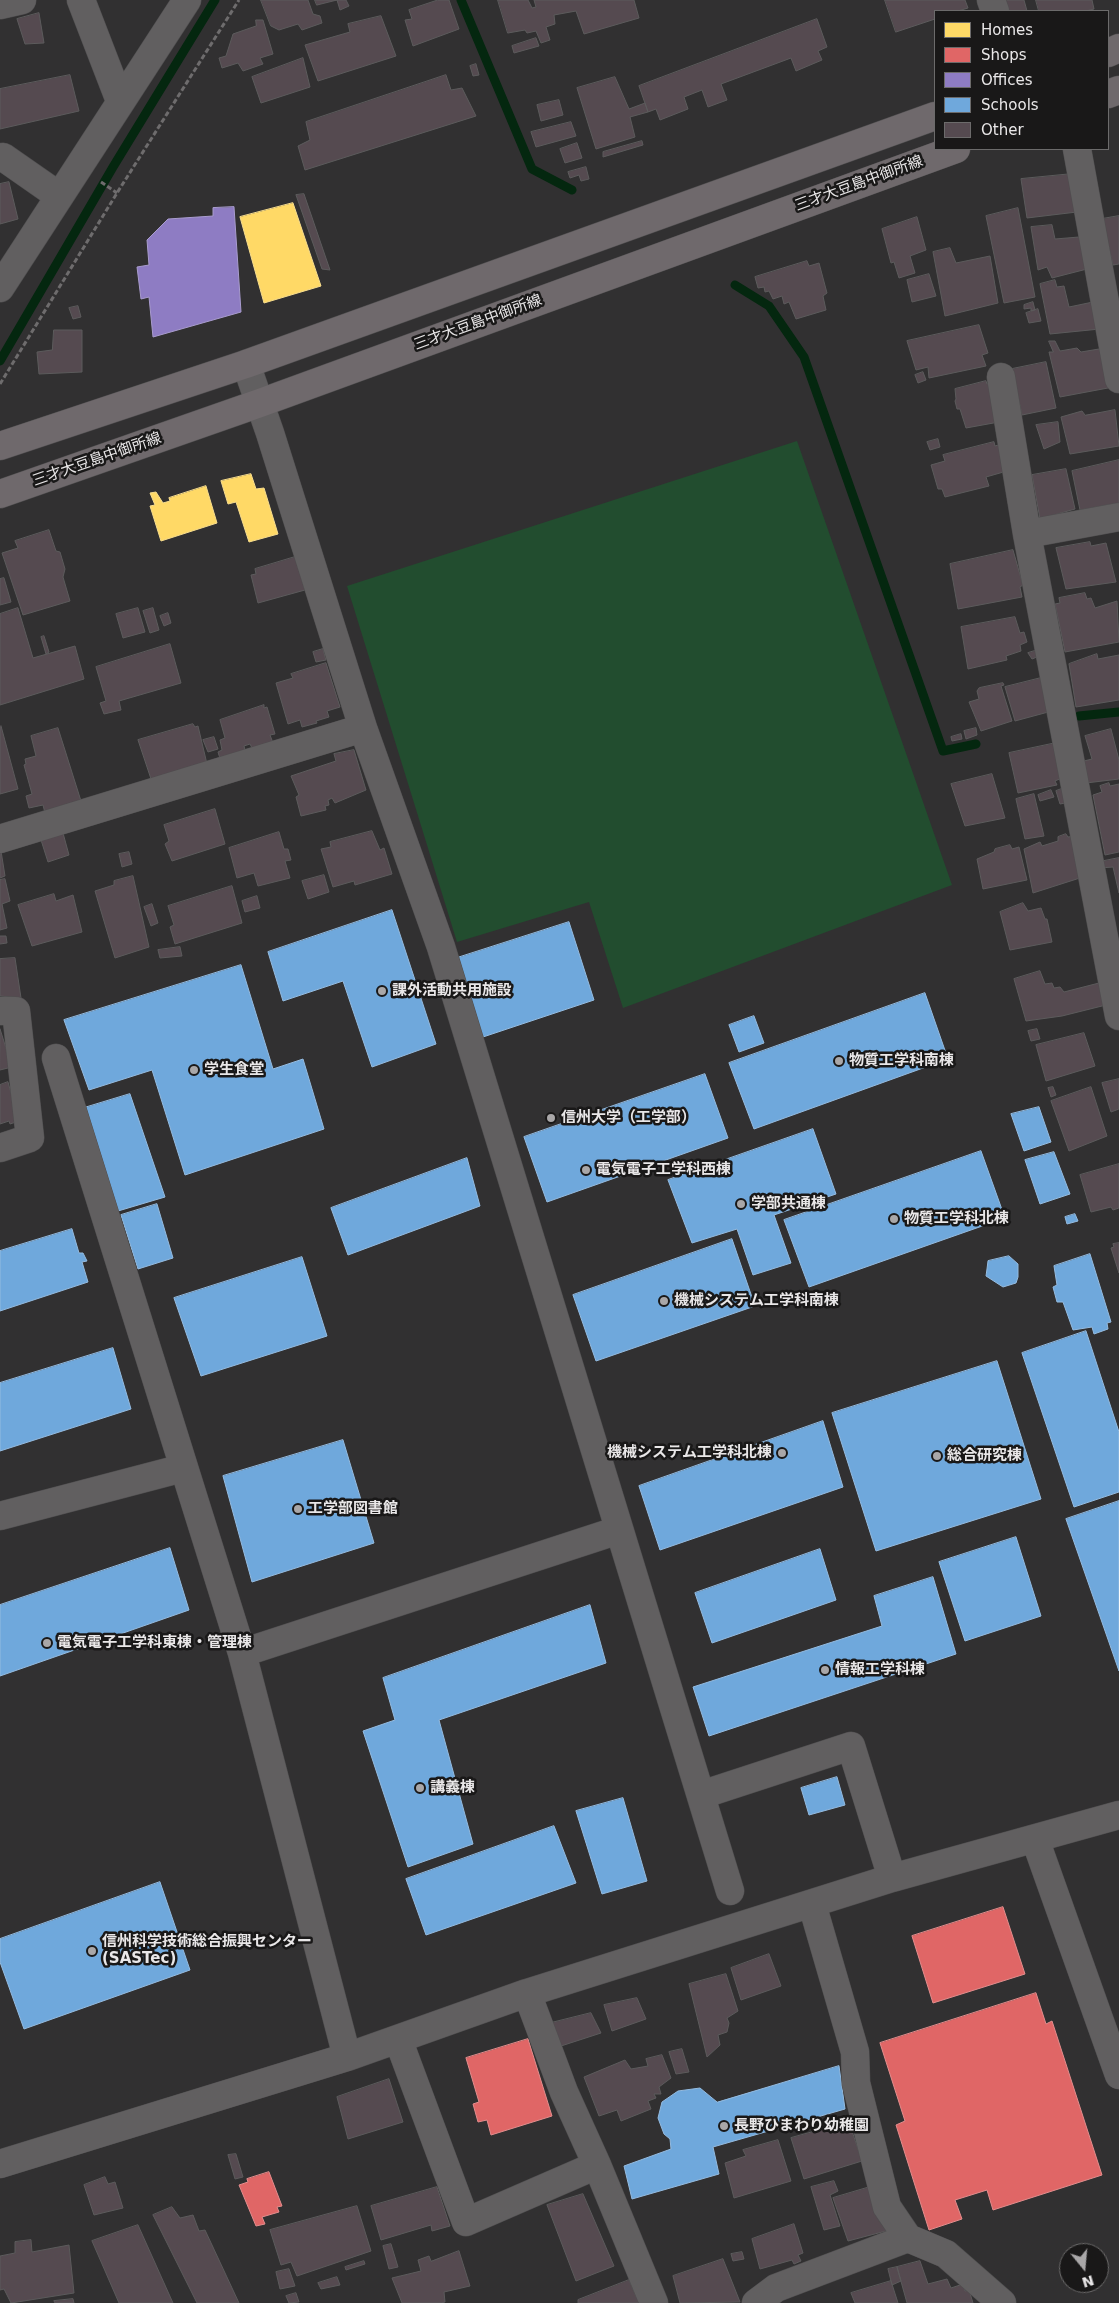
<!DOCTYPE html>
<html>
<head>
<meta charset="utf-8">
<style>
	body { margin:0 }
	#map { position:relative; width:1119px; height:2303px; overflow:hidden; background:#313031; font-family:"DejaVu Sans",sans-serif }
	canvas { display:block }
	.legend { position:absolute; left:934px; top:10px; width:175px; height:140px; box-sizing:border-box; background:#191818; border:1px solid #6c6b6b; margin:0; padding:6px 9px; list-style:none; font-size:15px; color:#e9e7e8 }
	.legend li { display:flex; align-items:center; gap:10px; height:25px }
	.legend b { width:25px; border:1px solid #6c6b6b }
	.north { position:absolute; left:1059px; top:2243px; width:50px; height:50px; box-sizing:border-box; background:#191818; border:1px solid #6c6b6b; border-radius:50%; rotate:163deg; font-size:14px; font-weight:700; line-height:20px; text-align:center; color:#e9e7e8 }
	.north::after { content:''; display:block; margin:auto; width:18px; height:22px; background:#a9a7a8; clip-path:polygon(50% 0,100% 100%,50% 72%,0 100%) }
</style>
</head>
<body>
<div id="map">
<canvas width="1119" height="2303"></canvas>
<ul class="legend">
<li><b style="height:14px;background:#ffd966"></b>Homes</li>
<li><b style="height:14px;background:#e06666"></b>Shops</li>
<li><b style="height:14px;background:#8e7cc3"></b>Offices</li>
<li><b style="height:14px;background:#6fa8dc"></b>Schools</li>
<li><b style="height:14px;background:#554a50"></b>Other</li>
</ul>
<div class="north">N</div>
</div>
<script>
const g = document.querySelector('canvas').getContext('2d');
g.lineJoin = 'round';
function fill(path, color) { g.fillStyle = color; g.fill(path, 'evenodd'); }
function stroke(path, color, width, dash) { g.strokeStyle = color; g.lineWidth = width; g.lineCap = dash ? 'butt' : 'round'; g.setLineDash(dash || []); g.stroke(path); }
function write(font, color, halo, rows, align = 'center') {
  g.font = font + ' "DejaVu Sans","Noto Sans JP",sans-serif'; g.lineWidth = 5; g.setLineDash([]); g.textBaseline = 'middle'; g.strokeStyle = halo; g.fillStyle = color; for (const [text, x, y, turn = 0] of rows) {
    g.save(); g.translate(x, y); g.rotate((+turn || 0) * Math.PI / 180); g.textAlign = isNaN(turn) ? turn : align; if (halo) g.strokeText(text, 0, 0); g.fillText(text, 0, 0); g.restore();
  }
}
const green = new Path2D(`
	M797,441L952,885L623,1008L589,902L457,942L347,586Z`);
const homes = new Path2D(`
	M293,203L321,286L264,303L240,217Z
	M251,474L256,489L264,488L278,534L249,542L236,502L228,504L221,481Z
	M206,486L217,523L161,541L150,506L155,505L150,493L156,492L163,503L170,501L169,498Z`);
const shops = new Path2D(`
	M1003,1907L1025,1974L933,2003L912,1936Z
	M1036,1993L1046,2024L1052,2021L1102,2175L993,2210L987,2190L955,2200L962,2219L929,2230L896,2125L905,2121L880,2043Z
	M528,2039L552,2116L491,2135L487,2120L478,2122L473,2104L479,2102L466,2058Z
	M269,2172L282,2206L277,2207L279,2212L262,2217L265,2224L256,2226L239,2185L248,2182L247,2179Z`);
const offices = new Path2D(`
	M234,207L241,312L153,337L149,297L141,299L137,267L149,265L147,240L168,219L213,216V208Z`);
const schools = new Path2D(`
	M392,910L436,1044L372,1067L343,981L283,1001L268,952Z
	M569,922L594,1000L483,1037L457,958Z
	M241,965L273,1069L303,1059L324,1129L185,1175L152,1070L89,1090L64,1020Z
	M925,993L948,1059L754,1129L729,1063Z
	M754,1016L764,1043L739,1052L729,1025Z
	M705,1074L728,1138L547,1202L524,1137Z
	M130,1094L165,1197L118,1211L84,1108Z
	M1039,1107L1051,1142L1024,1151L1011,1114Z
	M813,1129L836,1194L774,1215L791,1263L753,1275L737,1229L692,1243L668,1180Z
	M981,1151L1005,1218L809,1287L784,1220Z
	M1054,1152L1070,1194L1040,1204L1025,1160Z
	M467,1158L480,1206L348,1255L331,1208Z
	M157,1204L173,1258L138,1269L121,1215Z
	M1075,1214L1078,1221L1067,1224L1065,1217Z
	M72,1229L79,1253H83L87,1261L82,1262L88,1282L0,1311V1251Z
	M732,1239L755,1306L596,1361L573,1295Z
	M1090,1254L1111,1322L1107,1323L1108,1329L1094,1334L1092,1327L1073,1330L1063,1302H1057L1053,1287L1057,1285L1054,1266Z
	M1009,1256L1018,1264V1277L1016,1283L1003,1287L986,1276L987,1269L988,1261Z
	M302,1257L327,1336L201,1376L174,1298Z
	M1086,1331L1119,1432V1492L1074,1507L1022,1353Z
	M113,1348L131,1409L0,1451V1383Z
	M997,1361L1041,1499L876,1551L832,1413Z
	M823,1421L843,1487L660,1550L639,1486Z
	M343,1440L374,1543L252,1582L223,1476Z
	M1119,1501V1671L1066,1519Z
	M1016,1537L1041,1616L965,1641L939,1562Z
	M170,1548L189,1610L0,1676V1605Z
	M820,1549L836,1600L712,1643L695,1593Z
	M933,1577L956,1654L709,1736L693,1687L882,1626L874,1596Z
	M590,1605L606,1663L439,1720L473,1844L408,1867L363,1731L395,1720L383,1678Z
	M837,1777L845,1805L809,1815L801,1788Z
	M623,1798L647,1881L602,1894L576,1811Z
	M554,1826L576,1883L426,1935L406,1879Z
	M160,1882L190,1970L24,2029L0,1962V1939Z
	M839,2066L845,2109L713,2147L719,2174L632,2199L624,2166L671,2149L670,2139L664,2134L658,2118L662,2102L678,2091L700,2088L717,2102Z`);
const stream = new Path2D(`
	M461,0L532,169L572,190
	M735,285L769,306L804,357L943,751L976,744
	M0,361L113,167L215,0
	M1079,716L1119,712`);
const building = new Path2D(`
	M261,0H308L313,14L320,16L322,23L302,30L298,24L279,30L271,26Z
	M315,0H346L349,6L340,10L337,0L317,5Z
	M438,0H449L459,29L413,46L405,20L412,19L409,10Z
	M498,0H528L532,8L536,7L534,0H634L639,18L584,34L576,11L554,15L555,24L546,27L550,40L541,43L536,31L527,33L525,30L508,33Z
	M885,0H965L968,8L958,11H935V19L896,32Z
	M1006,0H1024L1027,11H1009Z
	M1036,0H1092L1094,9L1086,11H1039Z
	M39,13L44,43L25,44L17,19Z
	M381,16L396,56L318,81L305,45L350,32L348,24Z
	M817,19L827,47L818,51L822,60L796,71L791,58L721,84L727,100L708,107L702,90L684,97L688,109L660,120L656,109L648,112L639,86Z
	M256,20H263L273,54L260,58L263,64L243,71L238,63L222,68L219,58L226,56L233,34L256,26Z
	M536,38L539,46L514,53L512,46Z
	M303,58L310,87L261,103L252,77Z
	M476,64L479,75L473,76L470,66Z
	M70,75L79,111L0,129V89Z
	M446,75L451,90L462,88L476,116L305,170L298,146L310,140L306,122Z
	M615,77L629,109L645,103L648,112L630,117L635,137L596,149L577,88Z
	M559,100L563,115L541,121L537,105Z
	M571,122L576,136L536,147L531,132Z
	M642,141L643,145L603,157V152Z
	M577,143L582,158L565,163L560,149Z
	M586,167L589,179L581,181L579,175L570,178L568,172Z
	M1072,174L1077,212L1027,218L1021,179Z
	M9,182L18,219L0,224V184Z
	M304,194L330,270L322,269L296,195Z
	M1018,208L1035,297L1004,303L986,216Z
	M1119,216V264L1113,265L1102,219Z
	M917,217L926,250L910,256L915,273L899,278L894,262L891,263L882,229Z
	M1052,225L1055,239L1079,237L1087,269L1052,278L1047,267L1038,270L1031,227Z
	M950,248L956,263L990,256L998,303L945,316L933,252Z
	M807,261L809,266L819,263L827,293L823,296L826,310L796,319L789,302L784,304L782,296L773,299L769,291L765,292L764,287L758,288L755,277Z
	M929,274L936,296L912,302L907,280Z
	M1055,280L1057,287L1064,286L1069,307L1093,302L1100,329L1050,334L1040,284Z
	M1033,302L1035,310L1031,311V308L1024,309V305Z
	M78,306L81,317L73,319L69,308Z
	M1038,309L1041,321L1029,323L1026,313Z
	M979,325L988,353L982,355L986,366L929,378L928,367L916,370L907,341Z
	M54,330H82V372L39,374L37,352L52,350Z
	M1049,341H1055L1060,351L1077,348L1081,352L1105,348L1108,388L1060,397L1049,352H1053Z
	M1046,362L1056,408L1022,415L1012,369Z
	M923,372L926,380L918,383L915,375Z
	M986,381L987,384L989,383L999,422L966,428L960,409H957L955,401L956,399L955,389Z
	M1115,410L1119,446L1070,454L1061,417L1082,411L1085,415Z
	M1058,422L1060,442L1044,449L1036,425Z
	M938,439L940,447L930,450L927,442Z
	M994,442L995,446L998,445L1007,471L986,477L989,486L945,497L942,489H938L931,465L945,461L943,455Z
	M1119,460V503L1080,510L1072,471Z
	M1066,469L1075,509L1040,519L1032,475Z
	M49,530L56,551L60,552L65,569L63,577L70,601L23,615L2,553L18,548L15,541Z
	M1090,542L1091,546L1106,543L1116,582L1066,589L1056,548Z
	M1013,550L1023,585L1020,587L1022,597L958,609L950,564Z
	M295,557L305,590L258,603L251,575L256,574L255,569Z
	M4,578L11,602L0,605V579Z
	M1085,593L1087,599L1091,598L1095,608L1117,601L1119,642L1065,652L1055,604L1060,603L1059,598Z
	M18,608L33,658L75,646L84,679L0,705V614Z
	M138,608L145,632L123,638L116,614Z
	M153,608L159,630L150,633L143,611Z
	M168,613L171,623L164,626L160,616Z
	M1015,617L1020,633L1024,632L1027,642L1020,645L1021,651L1006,656L1007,660L968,669L961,627Z
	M44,636L49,652L46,654L41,637Z
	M170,644L181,683L119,701L121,710L104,714L100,703L106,701L96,667Z
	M323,649L326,660L316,662L313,652Z
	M1041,649L1042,655L1032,659L1028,653Z
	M1097,654L1098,659L1119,655V700L1076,707L1069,664Z
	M326,663L340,707L327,711L329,717L316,721L317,723L302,727L300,720L288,724L276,683L293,678L291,674Z
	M1045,677L1052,711L1015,721L1005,687Z
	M1003,683L1004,685L1001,686L1012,721L981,731L969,702L979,699L977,691L979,688Z
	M264,705V708L267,707L275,734L270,735L273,743L254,752L250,744L244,746L246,754L221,762L218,752L222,750L220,740L225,738L220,720Z
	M193,724L195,727L198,726L207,764L183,771L182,769L152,782L138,740Z
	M1,726L18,789L0,794V727Z
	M58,728L81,801L45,813L43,805L29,808L26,796L32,794L24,765L26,764L25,759L36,756L31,736Z
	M976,728L977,735L966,739L964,731Z
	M1111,729L1119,760V779L1086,783L1080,762L1092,759L1085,736Z
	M961,734L962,739L952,741L951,737Z
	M214,737L218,749L208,752L203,740Z
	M1056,743L1064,777L1055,781L1057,785L1018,793L1009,753Z
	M354,750L366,790L335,803L332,798L328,800L329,805L325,806L326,810L301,816L296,797L299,795L291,776L336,761L334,754Z
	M992,774L1005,818L965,826L951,784Z
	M1109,783L1110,786L1119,784V852L1105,855L1093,795L1102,792L1100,786Z
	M1067,787L1071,802L1060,804L1056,791Z
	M1051,790L1054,797L1040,801L1038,795Z
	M1034,794L1044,836L1025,839L1016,799Z
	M215,809L225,844L172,861L165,844L169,841L164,825Z
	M372,831L380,850L384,848L392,874L355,885L354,881L333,887L321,849L331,847L330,842Z
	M279,832L284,849H288L291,860L285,861L290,878L258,886L254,873L237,878L229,848Z
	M63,833L69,855L48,862L41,840Z
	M1066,834L1068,837L1075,836L1083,877L1033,893L1024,849L1040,842L1042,846L1058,841V837Z
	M1010,845L1012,849L1019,847L1027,880L983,889L977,859L994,852L995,849Z
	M1,851L5,876L0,878V852Z
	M129,852L132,864L122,867L119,854Z
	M1119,858V893L1113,867L1100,868L1099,862Z
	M324,875L329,892L308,899L302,881Z
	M133,876L149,947L115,958L95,891L114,885V881Z
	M5,879L10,901L2,904L7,928L0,930V880Z
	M232,886L242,923L175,944L170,927L174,925L168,906Z
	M54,894L56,901L73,895L82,932L32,946L18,905Z
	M257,896L260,908L245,912L242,901Z
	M1023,903L1028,911L1041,908L1045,919H1047L1052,942L1010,950L1000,912Z
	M152,904L158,923L151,926L144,907Z
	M0,936H6L7,943L0,944Z
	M180,947L182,956L160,958L158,950Z
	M15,958L21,998L0,996V959Z
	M1040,971L1045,984L1052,983L1054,988L1060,987L1064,992L1099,983L1106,1005L1062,1016L1026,1021L1014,979Z
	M0,1029L12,1067L0,1070Z
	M1037,1029L1040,1039L1031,1041L1028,1031Z
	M1084,1033L1095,1066L1046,1081L1036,1045Z
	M1119,1079V1109L1111,1112L1102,1083Z
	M8,1082L19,1121L10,1124L9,1121L0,1124V1085Z
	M1053,1087L1056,1095L1051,1097L1048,1088Z
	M1091,1087L1107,1136L1069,1151L1051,1101Z
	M1119,1164V1208L1113,1210L1111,1207L1091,1212L1080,1175Z
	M1119,1243V1273L1111,1248L1114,1247L1113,1244Z
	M769,1954L781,1986L741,2000L731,1968Z
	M726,1974L738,2011L727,2018L729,2023L727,2032L718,2035L720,2045L707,2057L689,1984Z
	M637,1998L646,2019L612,2031L604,2005Z
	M591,2013L601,2033L561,2046L551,2023Z
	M682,2049L689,2072L676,2074L669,2052Z
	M662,2055L671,2078L659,2087L661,2094H654L656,2098L648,2101L651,2109L621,2121L617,2110L599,2116L584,2077L625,2060L631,2069L648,2066L646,2059Z
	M389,2079L403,2122L348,2139L337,2097Z
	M831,2127L834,2133L851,2128L862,2161L804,2179L791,2138Z
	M778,2140L791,2181L734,2198L725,2163L746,2156L743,2150Z
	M236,2154L243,2177L235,2179L228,2155Z
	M105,2177L108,2184L115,2182L123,2208L94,2215L84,2185Z
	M834,2181L838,2191L830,2195L840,2226L824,2230L811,2187Z
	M437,2187L450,2226L432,2231L431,2225L381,2240L371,2206Z
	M870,2187L886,2231L848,2241L833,2198Z
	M583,2194L614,2266L576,2281L547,2205Z
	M357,2206L371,2251L297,2276L291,2262L281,2265L270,2230Z
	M172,2207L180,2218L193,2215L199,2231L205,2230L239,2303H197L153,2215Z
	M794,2224L803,2253L798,2255L801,2261L794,2264L792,2260L760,2269L752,2239Z
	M138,2225L173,2303H119L92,2241Z
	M31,2240L32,2252L69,2245L74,2293L11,2303L4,2289L0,2290V2256L15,2253V2242Z
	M391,2244L398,2267L389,2269L383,2246Z
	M459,2251L470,2286L444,2292L445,2302L441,2303H402L392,2278L421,2271L418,2260L429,2256L431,2261Z
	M742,2252L744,2259L733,2261L731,2254Z
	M723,2259L740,2302L680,2303L673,2276Z
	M364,2261L365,2264L346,2270L345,2267Z
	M920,2261L928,2284L947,2279L951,2288L963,2284L965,2291L969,2290L973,2303H907L897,2267Z
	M897,2267L901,2281L892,2285L888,2269Z
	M289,2269L295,2286L280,2289L276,2272Z
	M337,2277L340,2285L321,2289L318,2283Z
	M629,2280L639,2303H578V2300Z
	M891,2281L898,2303H855L851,2293Z
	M296,2293L299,2302L289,2303L286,2296Z
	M73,2299L74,2303H55L54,2301Z`);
const path = new Path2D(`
	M101,182L117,193
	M0,384L117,193L239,0`);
const minor = new Path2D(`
	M81,0L120,101
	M991,0L995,11
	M0,5L22,0
	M1077,149L1119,379
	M0,158L3,157L59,196
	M0,288L187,0
	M246,364L270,433L363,728L441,947L730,1891
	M1001,377L1027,534
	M1119,517L1027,534L1119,1016
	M0,839L363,728
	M0,1011H16L30,1138L0,1148
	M56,1058L242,1653L347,2057
	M0,1516L183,1468
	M242,1653L619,1530
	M701,1795L851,1746L892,1878
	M1035,1839L1119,2075
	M812,1904L855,2052L856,2083L887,2207L908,2238L946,2254L1002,2303
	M527,1993L564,2092L597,2165L654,2303
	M398,2039L466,2222L597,2165
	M0,2164L347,2057L527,1993L892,1878L1119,1815
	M756,2303L776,2288L908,2238`);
const major = new Path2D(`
	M1108,53L1119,48
	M1108,94L1119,90
	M0,446L246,364L935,116
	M0,494L260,403L956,149`);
const markers = [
	[382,991,5,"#a9a7a8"],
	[839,1061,5,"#a9a7a8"],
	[194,1070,5,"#a9a7a8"],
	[551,1118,5,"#a9a7a8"],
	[586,1170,5,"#a9a7a8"],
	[741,1204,5,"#a9a7a8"],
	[894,1219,5,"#a9a7a8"],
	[664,1301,5,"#a9a7a8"],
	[782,1453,5,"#a9a7a8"],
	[937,1456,5,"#a9a7a8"],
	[298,1509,5,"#a9a7a8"],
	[47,1643,5,"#a9a7a8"],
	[825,1670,5,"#a9a7a8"],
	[420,1788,5,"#a9a7a8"],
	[92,1951,5,"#a9a7a8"],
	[724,2126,5,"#a9a7a8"]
];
const streetNames = [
	["三才大豆島中御所線",859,184,-20],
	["三才大豆島中御所線",478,323,-20],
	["三才大豆島中御所線",97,460,-19]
];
const poiNames = [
	["課外活動共用施設",392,991],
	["物質工学科南棟",849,1061],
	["学生食堂",204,1070],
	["信州大学（工学部）",561,1118],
	["電気電子工学科西棟",596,1170],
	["学部共通棟",751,1204],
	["物質工学科北棟",904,1219],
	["機械システム工学科南棟",674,1301],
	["機械システム工学科北棟",772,1453,"right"],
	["総合研究棟",947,1456],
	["工学部図書館",308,1509],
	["電気電子工学科東棟・管理棟",57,1643],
	["情報工学科棟",835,1670],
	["講義棟",430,1788],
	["信州科学技術総合振興センター",102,1942],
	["(SASTec)",102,1959],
	["長野ひまわり幼稚園",734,2126]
];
fill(green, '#224d2f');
fill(homes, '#ffd966');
stroke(homes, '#f8dd8d', 1);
fill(shops, '#e06666');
stroke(shops, '#e38d8d', 1);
fill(offices, '#8e7cc3');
stroke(offices, '#a99cce', 1);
fill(schools, '#6fa8dc');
stroke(schools, '#94bbe0', 1);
stroke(stream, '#04270f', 9);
fill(building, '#554a50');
stroke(building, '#5c5b5c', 1);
stroke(minor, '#4f4e4f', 29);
stroke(major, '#4f4e4f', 29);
stroke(path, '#6e6c6d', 3, [5, 2.5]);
stroke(minor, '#615f60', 28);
stroke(major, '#6f696c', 28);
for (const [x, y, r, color] of markers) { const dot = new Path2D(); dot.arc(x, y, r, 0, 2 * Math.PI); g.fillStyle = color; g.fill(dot); stroke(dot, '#191818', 2); }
write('15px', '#e9e7e8', '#191818', streetNames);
write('bold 15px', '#e9e7e8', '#191818', poiNames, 'left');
</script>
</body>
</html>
